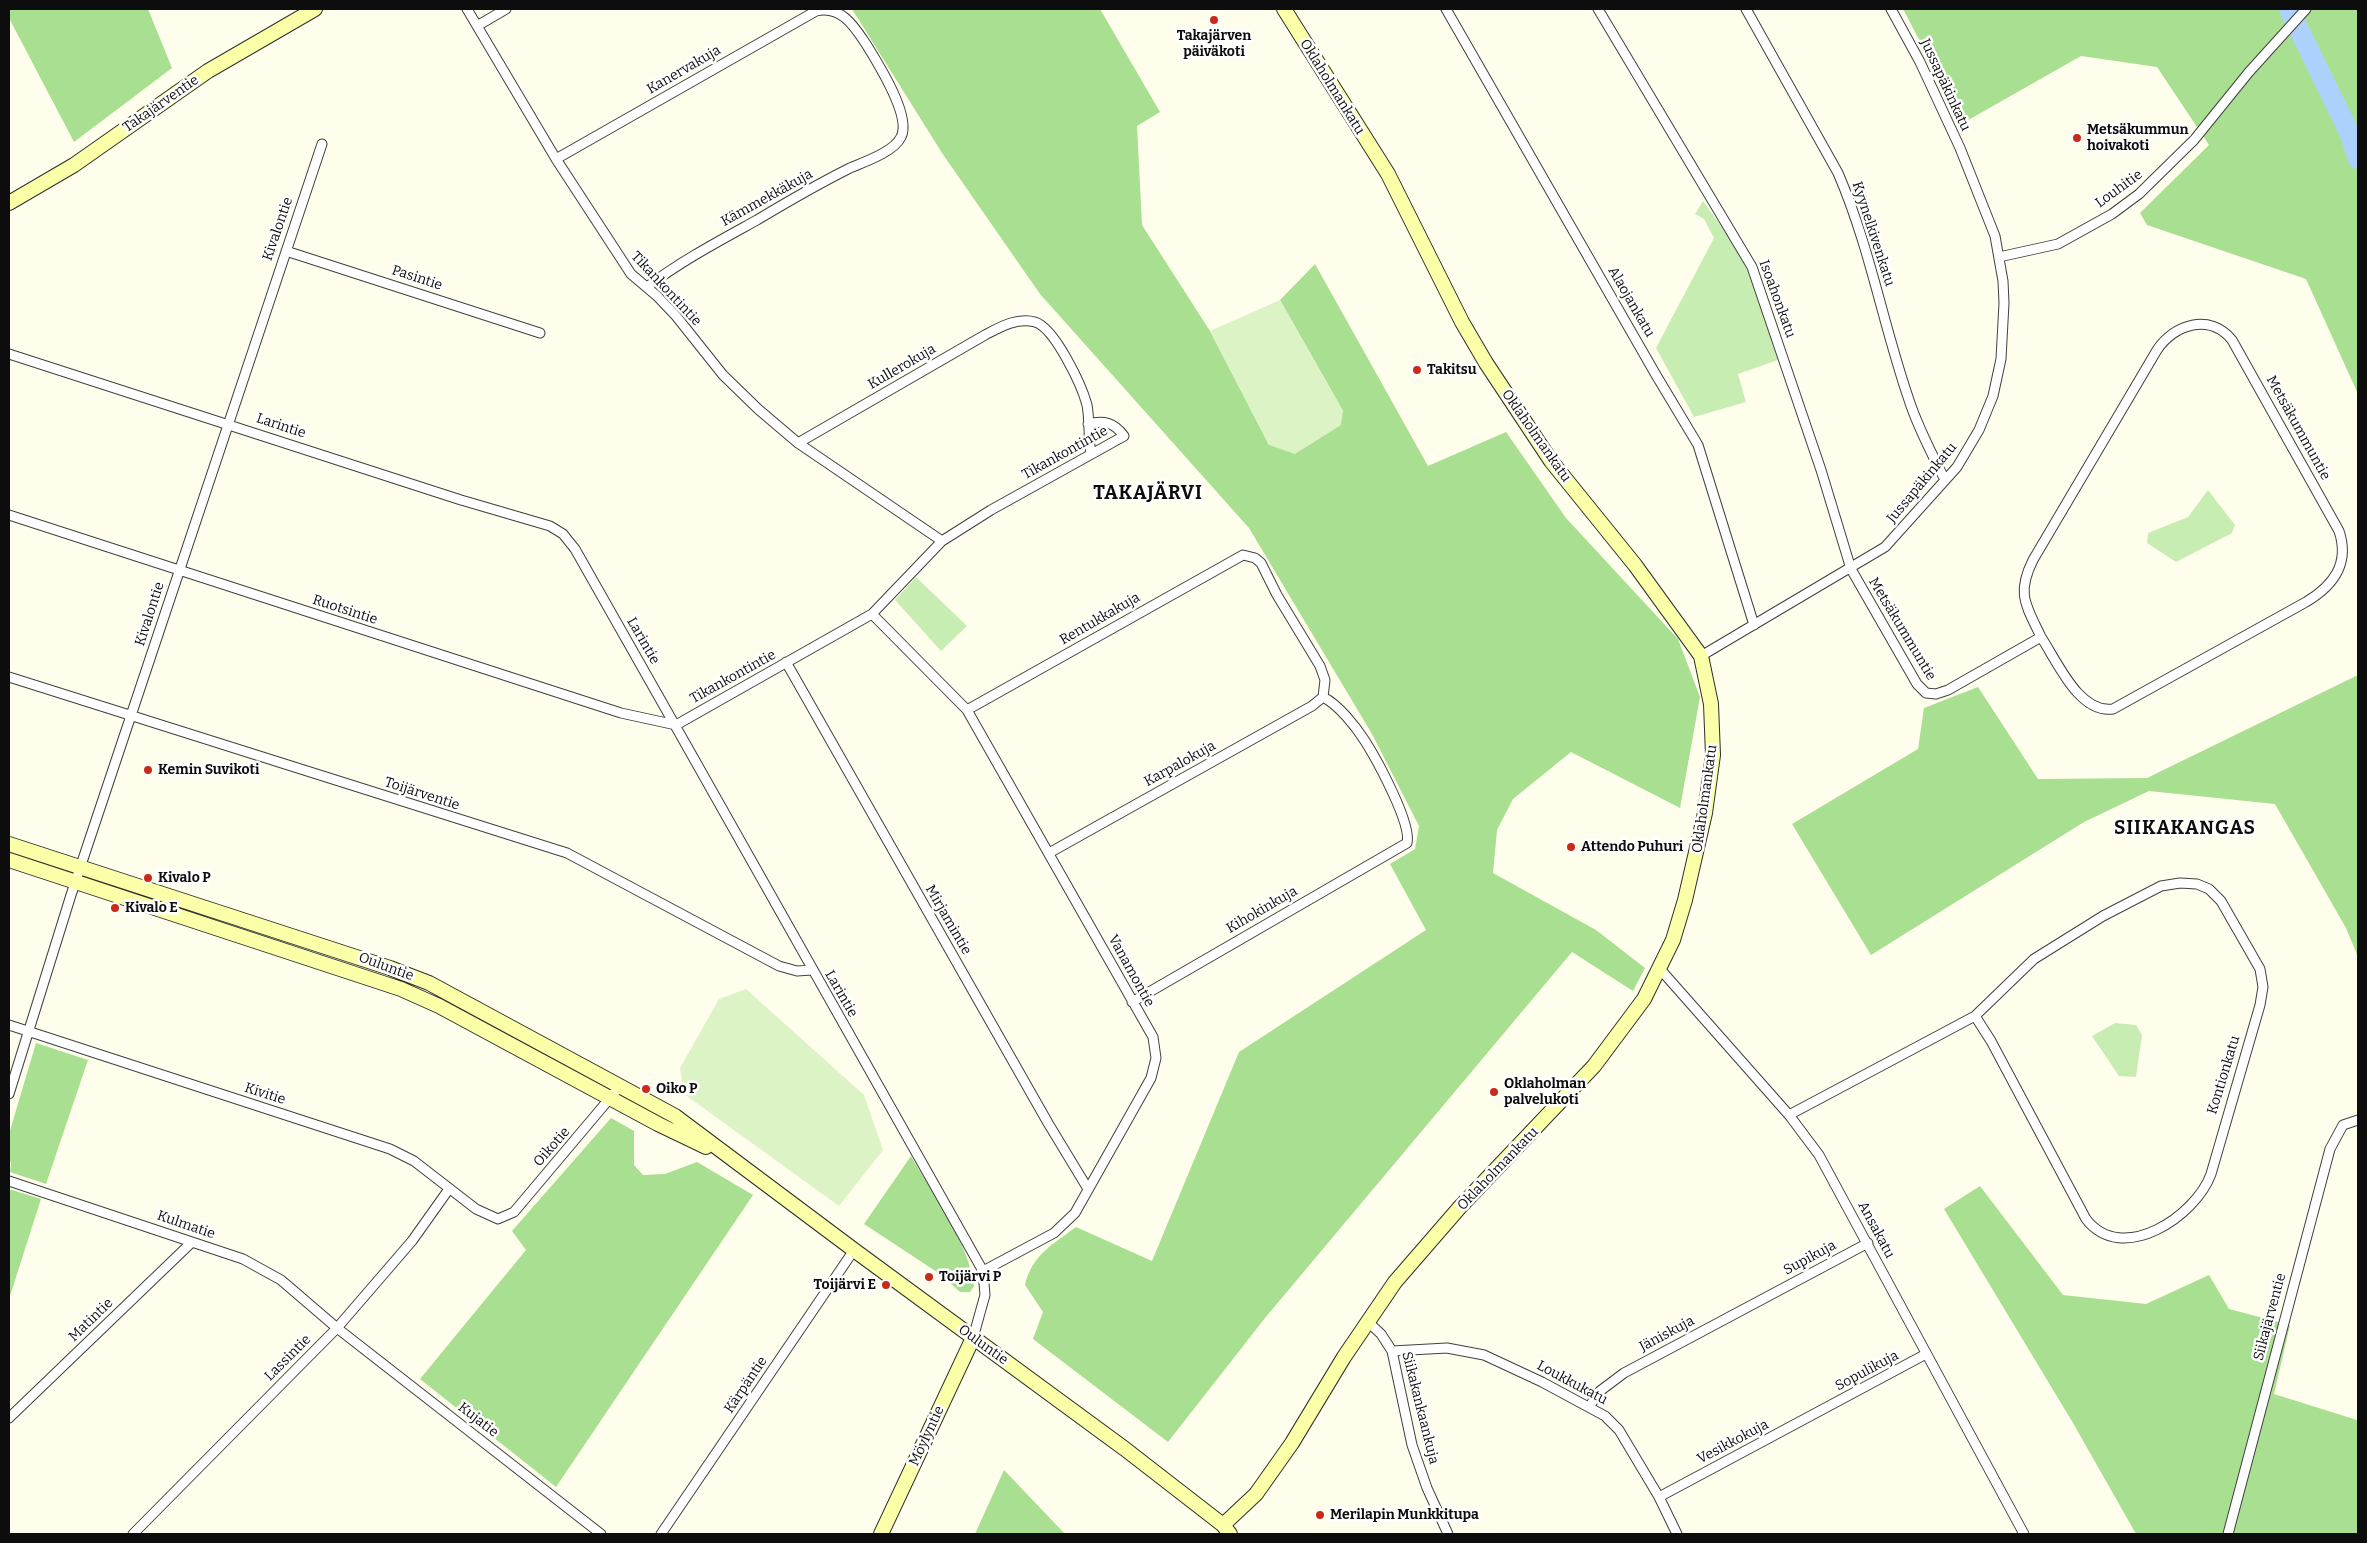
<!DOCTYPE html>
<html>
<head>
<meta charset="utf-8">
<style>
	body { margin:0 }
	#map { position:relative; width:2367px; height:1543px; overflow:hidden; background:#fffeec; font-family:Bitter,serif }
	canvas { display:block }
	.frame { position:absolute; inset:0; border:10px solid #0d0d0d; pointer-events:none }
</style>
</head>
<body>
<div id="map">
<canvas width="2367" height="1543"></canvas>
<div class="frame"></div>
</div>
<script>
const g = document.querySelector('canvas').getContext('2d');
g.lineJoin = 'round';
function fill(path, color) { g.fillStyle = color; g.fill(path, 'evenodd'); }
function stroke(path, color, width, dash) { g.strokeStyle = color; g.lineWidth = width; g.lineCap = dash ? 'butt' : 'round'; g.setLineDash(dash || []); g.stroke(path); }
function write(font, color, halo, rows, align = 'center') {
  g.font = font + ' Bitter,serif'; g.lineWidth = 5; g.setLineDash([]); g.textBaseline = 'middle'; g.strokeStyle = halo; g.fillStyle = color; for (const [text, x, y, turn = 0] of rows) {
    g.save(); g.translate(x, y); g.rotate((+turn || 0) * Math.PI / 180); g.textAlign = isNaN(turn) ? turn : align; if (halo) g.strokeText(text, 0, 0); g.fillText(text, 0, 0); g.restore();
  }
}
const green = new Path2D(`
	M1703,201L1731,240L1752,279L1778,360L1738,374L1746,402L1694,417L1656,348L1714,238L1704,219L1695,214Z
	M2208,490L2235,525L2232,533L2176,562L2147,543L2148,533L2188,517Z
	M916,577L967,626L941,651L895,600Z
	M2115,1023L2136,1025L2142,1035L2136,1077L2119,1076L2092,1036Z`);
const forest = new Path2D(`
	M9,9H148L172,68L74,142L9,18Z
	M852,9H1100L1160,112L1137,126L1142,225L1210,331L1269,445L1343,411L1280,300L1315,264L1428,466L1506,432L1566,518L1678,639L1700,697L1680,808L1571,752L1513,799L1497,830L1493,873L1596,930L1645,968L1633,991L1572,952L1265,1318L1168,1442L1033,1339L1043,1312L1025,1285C1032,1255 1052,1245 1076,1227L1152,1261L1239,1052L1426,930L1390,864L1415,849L1419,826L1372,734L1249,528L1040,294L942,153Z
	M1903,9H2358V394L2306,279L2147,225L2140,213L2209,145L2157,67L2081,56L1963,123Z
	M2358,675V957L2346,928L2275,804L2149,791L2084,822L1871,955L1792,824L1918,749L1924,708L1978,687L2038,779L2147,778Z
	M36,1043L88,1060L46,1184L10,1172L11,1163L9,1160V1134Z
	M611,1118L634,1131V1165L643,1175L665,1174L697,1162L753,1195L556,1487L420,1379L526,1250L512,1231Z
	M911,1156C934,1197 968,1240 974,1286L970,1292H960L940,1274L864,1224Z
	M1980,1186L2063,1295L2146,1304L2209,1275L2229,1309L2290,1325L2274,1394L2357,1420L2358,1418V1534H2136L2073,1423L1944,1209Z
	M9,1189L41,1199L9,1299Z
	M1004,1470L1065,1534H975Z`);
const pitch = new Path2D(`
	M1280,300L1343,411L1341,425L1295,454L1269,445L1210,331Z
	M746,989L864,1095L883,1150L839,1206L684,1094L680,1068L719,999Z`);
const river = new Path2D(`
	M2289,9L2348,130L2358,159`);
const street = new Path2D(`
	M467,9L556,159L631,274L657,296L676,316L723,375L758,409L798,443L942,541
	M1446,9L1656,375L1698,445L1754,625
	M1598,9L1752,267L1821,470L1851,569L1917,684L1926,693L1936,694L1948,690L2041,637C2057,661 2079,714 2113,709L2306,602C2333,586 2350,564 2339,531L2232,340C2210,313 2174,324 2157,350L2033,560C2016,594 2026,605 2041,637
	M1746,9L1838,173C1870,247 1883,325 1909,400C1918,428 1932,454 1945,480
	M477,26L506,9
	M556,159L816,11C841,5 854,26 866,44C877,62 912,116 901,137C894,152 864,162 850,168C818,184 787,202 757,220C719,241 681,261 647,287
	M286,251L540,333
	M1999,257L2058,244L2112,214L2139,194L2194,140L2249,72L2306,9
	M9,354L461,500L550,526L563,534L575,549C712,789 846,1030 983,1271L985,1295L973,1338
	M798,443L985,335C1000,327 1017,317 1035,322C1055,328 1082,386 1087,405C1090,421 1088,438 1091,454
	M9,515L621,713L676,725L872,614L942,541L991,510L1124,436C1114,422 1103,420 1088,424
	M872,614L967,710L1153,1037L1156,1058L1151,1078L1075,1213L1054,1233L983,1271
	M1701,656L1885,547L1957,467L1979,430L1993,396L2001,359L2004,303L2003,281L1995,236L1960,148L1920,62L1891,9
	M786,662L1048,1123L1088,1189
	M9,677L567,853L779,966L797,971L812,970
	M967,710L1243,555L1255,558L1261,563L1277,595L1320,666L1325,680L1323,697
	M1049,853L1312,706L1323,697
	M1660,969L1789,1115L1819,1155L2024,1534
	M1132,1002L1407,843C1412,824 1377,760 1365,741C1356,727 1339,705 1323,697
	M9,1025L390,1149L414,1161L476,1209L498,1219L514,1212L621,1085
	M9,1094L71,895L322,144
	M1789,1115L1975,1016L2034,959L2103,916L2161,886L2180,883L2197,884L2209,889L2221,901L2260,969L2263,987L2260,1005L2211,1174C2196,1216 2122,1266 2086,1219L1991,1041L1975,1016
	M9,1181L243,1259L281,1280L337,1328L601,1534
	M1367,1321L1381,1334L1392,1351L1412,1445L1427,1488L1448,1534
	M1392,1351L1447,1348L1484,1355L1542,1382L1605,1416L1619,1430L1659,1497L1677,1534
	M1589,1407L1600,1391L1624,1373L1868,1243
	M9,1418L192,1242
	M1659,1497L1926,1354
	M133,1534L337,1328L412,1241L449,1189
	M661,1534L854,1250
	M2228,1534L2330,1149L2343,1125L2358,1120`);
const secondary = new Path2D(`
	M9,203L74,165L208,71L315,9
	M9,844L390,968L429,983L675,1116L854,1250L1125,1449L1223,1525L1230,1534
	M9,860L401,989L439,1006L658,1124L706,1147
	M1223,1525L1256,1494L1292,1443L1344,1357L1395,1282L1460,1207L1594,1066L1644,999L1673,940L1685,900L1705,813L1713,755L1711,704L1701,656L1635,565L1551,461L1486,363L1462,322L1388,174L1284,9
	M881,1534L973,1338`);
const markers = [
	[1214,20,5,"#c92b18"],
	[2077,138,5,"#c92b18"],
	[1417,370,5,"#c92b18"],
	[148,770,5,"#c92b18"],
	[1571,847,5,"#c92b18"],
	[148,878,5,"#c92b18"],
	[115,908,5,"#c92b18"],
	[646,1089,5,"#c92b18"],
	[1494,1092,5,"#c92b18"],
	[929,1277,5,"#c92b18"],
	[886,1285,5,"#c92b18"],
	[1320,1515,5,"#c92b18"]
];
const poiNames = [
	["Takajärven",1214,36,"center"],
	["päiväkoti",1214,52,"center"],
	["Metsäkummun",2087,130],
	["hoivakoti",2087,146],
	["Takitsu",1427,370],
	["Kemin Suvikoti",158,770],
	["Attendo Puhuri",1581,847],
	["Kivalo P",158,878],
	["Kivalo E",125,908],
	["Oklaholman",1504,1084],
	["palvelukoti",1504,1100],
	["Oiko P",656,1089],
	["Toijärvi P",939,1277],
	["Toijärvi E",876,1285,"right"],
	["Merilapin Munkkitupa",1330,1515]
];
const streetNames = [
	["Kanervakuja",684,70,-30],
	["Jussapäkinkatu",1945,85,65],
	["Oklaholmankatu",1332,87,58],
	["Takajärventie",161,104,-35],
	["Louhitie",2119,189,-36],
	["Kämmekkäkuja",767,198,-29],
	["Kivalontie",278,229,-71],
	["Kyynelkivenkatu",1873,234,72],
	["Pasintie",417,278,18],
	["Tikankontintie",666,289,47],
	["Isoahonkatu",1777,299,70],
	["Alaojankatu",1631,302,60],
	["Kullerokuja",902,367,-30],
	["Larintie",281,426,18],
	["Metsäkummuntie",2298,428,61],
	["Oklaholmankatu",1536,436,55],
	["Tikankontintie",1065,453,-29],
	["Jussapäkinkatu",1922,483,-50],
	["Ruotsintie",345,610,18],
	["Kivalontie",150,614,-72],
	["Rentukkakuja",1100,619,-30],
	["Metsäkummuntie",1902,629,59],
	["Larintie",643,641,60],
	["Tikankontintie",733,677,-29],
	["Karpalokuja",1180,764,-29],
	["Toijärventie",422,794,18],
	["Oklaholmankatu",1705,799,-82],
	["Kihokinkuja",1262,910,-30],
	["Mirjamintie",948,920,60],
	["Ouluntie",386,967,20],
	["Vanamontie",1131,971,61],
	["Larintie",841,994,60],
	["Kontionkatu",2224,1075,-73],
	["Kivitie",265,1094,18],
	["Oikotie",552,1147,-49],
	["Oklaholmankatu",1498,1169,-46],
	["Kulmatie",186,1225,19],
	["Ansakatu",1876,1230,62],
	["Supikuja",1810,1258,-28],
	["Siikajärventie",2270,1317,-75],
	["Matintie",91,1320,-44],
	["Jäniskuja",1667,1334,-28],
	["Ouluntie",983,1345,36],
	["Lassintie",288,1358,-45],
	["Sopulikuja",1867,1371,-28],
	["Loukkukatu",1572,1383,28],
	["Kärpäntie",746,1385,-56],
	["Siikakankaankuja",1420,1408,76],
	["Kujatie",478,1420,38],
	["Möylyntie",927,1436,-65],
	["Vesikkokuja",1733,1442,-28]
];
const districtNames = [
	["TAKAJÄRVI",1148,494],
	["SIIKAKANGAS",2185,829]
];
fill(green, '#c8edb2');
fill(forest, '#a8df90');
fill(pitch, '#dcf3c5');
stroke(river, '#acd1fc', 20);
stroke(street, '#404040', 11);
stroke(secondary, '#2f2f2f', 16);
stroke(street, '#fff', 9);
stroke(secondary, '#fbffa7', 14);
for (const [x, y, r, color] of markers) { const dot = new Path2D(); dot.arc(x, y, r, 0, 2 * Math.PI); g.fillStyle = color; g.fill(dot); stroke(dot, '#fff', 2); }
write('bold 14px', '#0d0d0d', '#fff', poiNames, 'left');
write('14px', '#0d0d0d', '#fff', streetNames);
g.letterSpacing = '1px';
write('bold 19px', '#0d0d0d', '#fff', districtNames);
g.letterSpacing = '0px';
</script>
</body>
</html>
